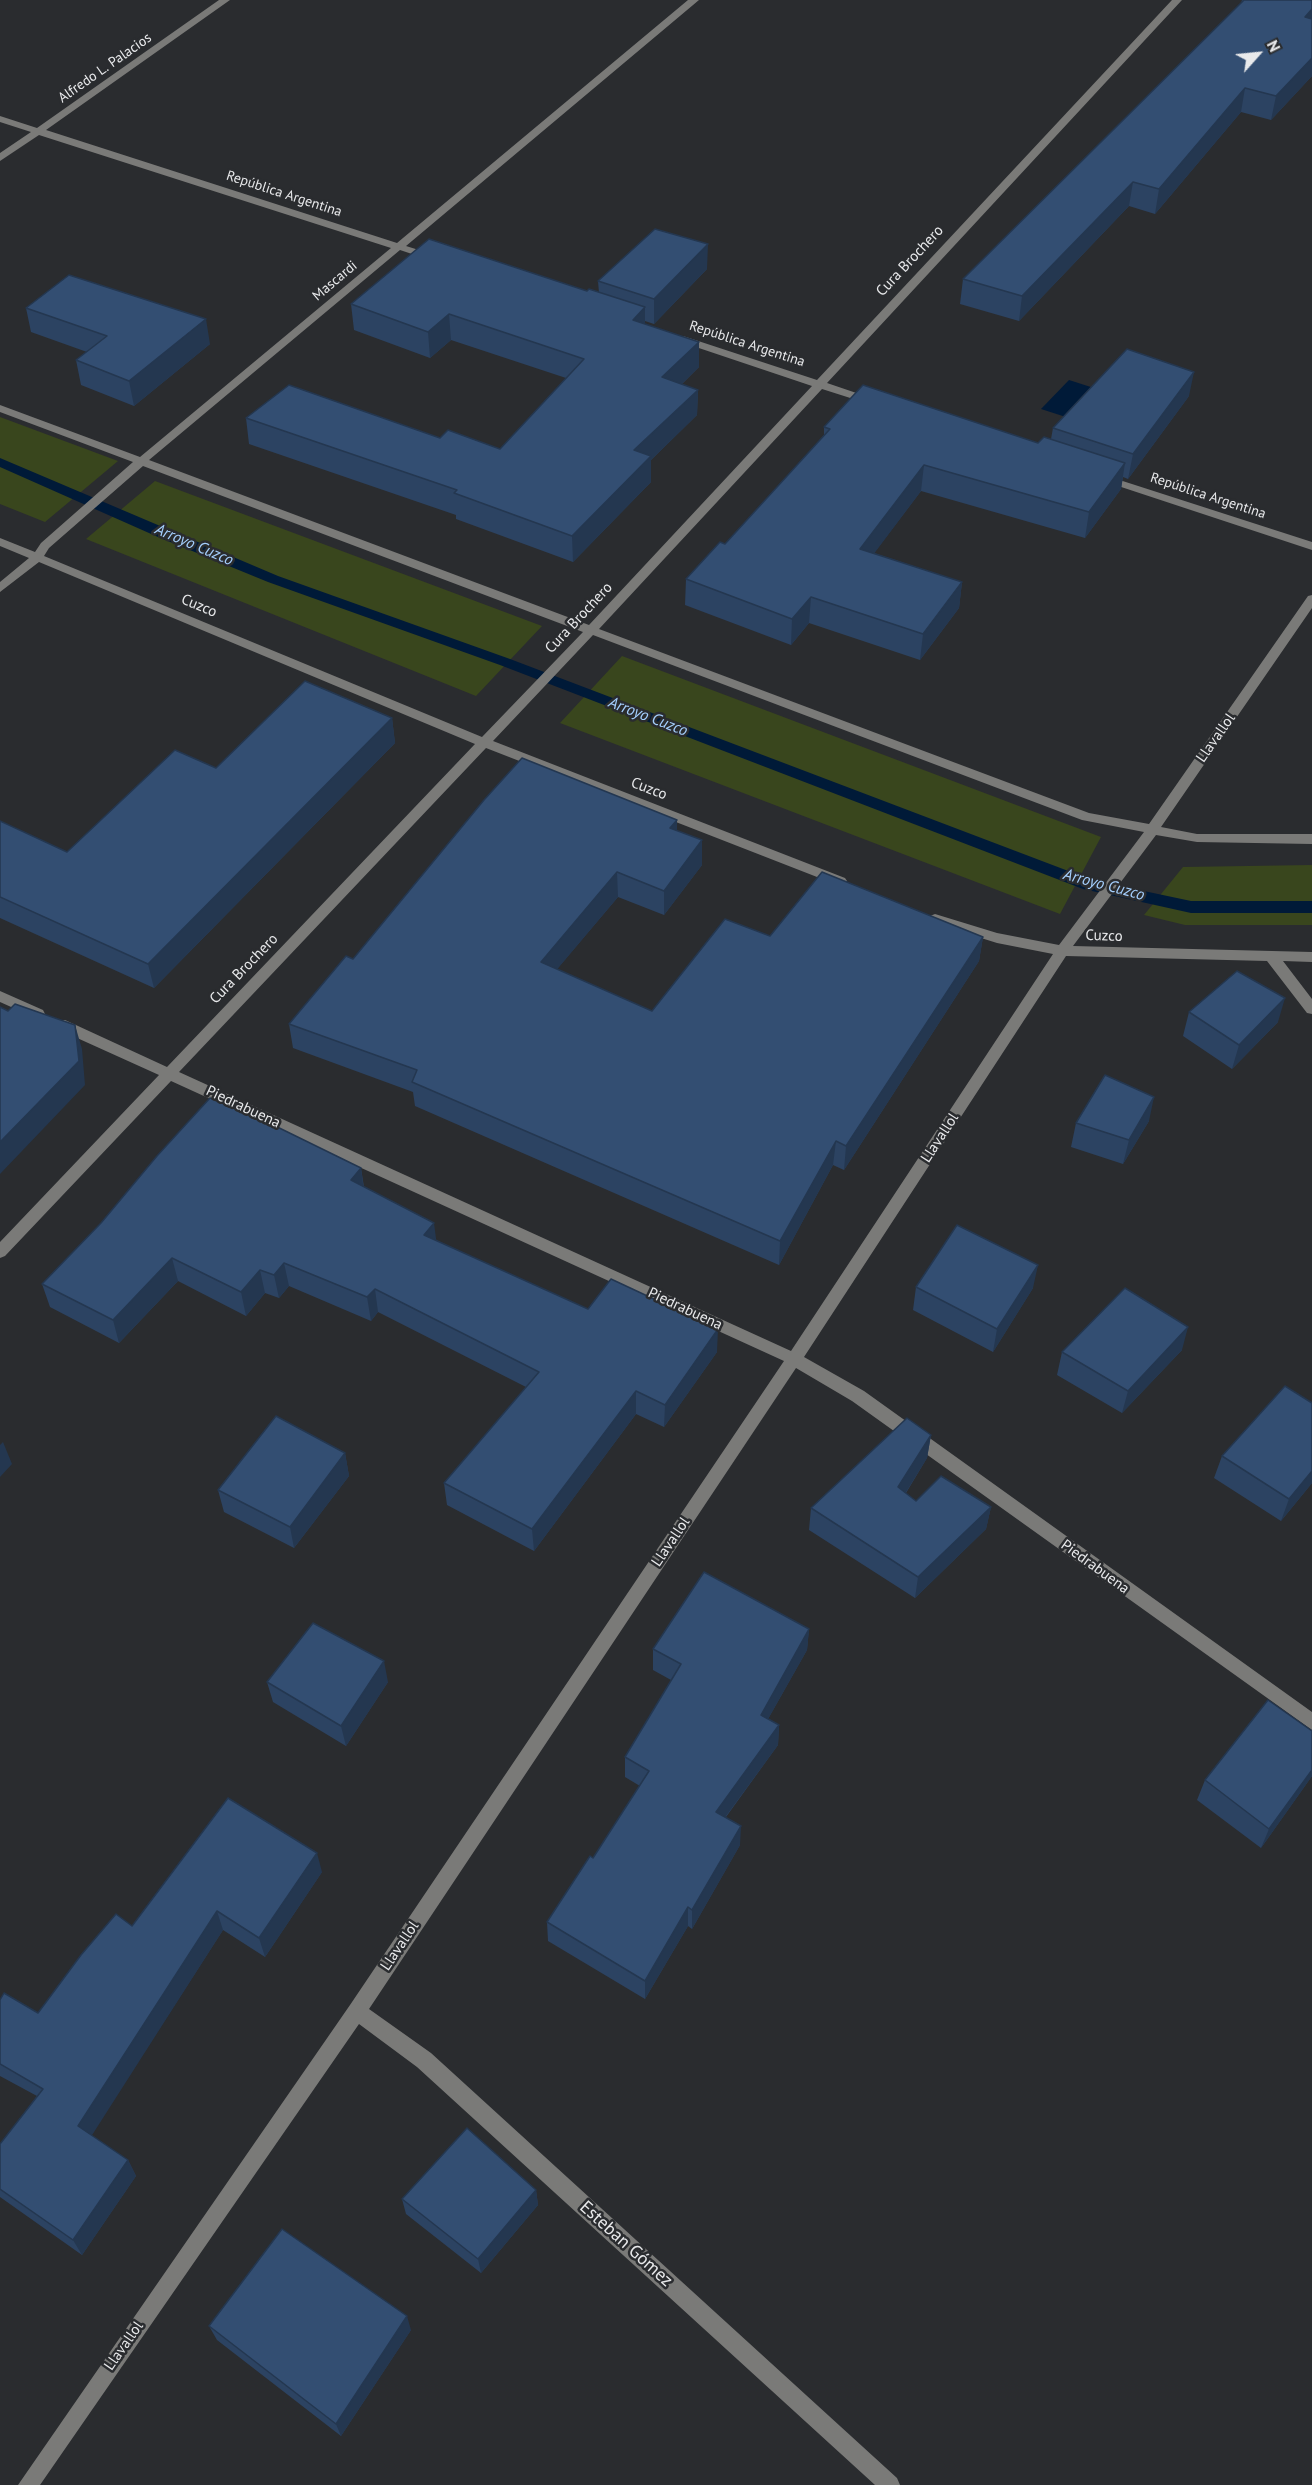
<!DOCTYPE html>
<html>
<head>
<meta charset="utf-8">
<style>
	body { margin:0 }
	#map { position:relative; width:1312px; height:2485px; overflow:hidden; background:#2a2c2f; font-family:"PT Sans",sans-serif }
	canvas { display:block }
	.north { position:absolute; left:1228px; top:24px; width:60px; height:60px; -webkit-text-stroke:4px #2a2c2f; paint-order:stroke; rotate:63deg; font-size:16px; font-weight:700; line-height:24px; text-align:center; color:#e8e9eb }
	.north::after { content:''; display:block; margin:auto; width:21px; height:27px; background:#e8e9eb; clip-path:polygon(50% 0,100% 100%,50% 72%,0 100%) }
</style>
</head>
<body>
<div id="map">
<canvas width="1312" height="2485"></canvas>
<div class="north">N</div>
</div>
<script>
const g = document.querySelector('canvas').getContext('2d');
g.lineJoin = 'round';
function fill(path, color) { g.fillStyle = color; g.fill(path, 'evenodd'); }
function stroke(path, color, width, dash) { g.strokeStyle = color; g.lineWidth = width; g.lineCap = dash ? 'butt' : 'round'; g.setLineDash(dash || []); g.stroke(path); }
function write(font, color, halo, rows, align = 'center') {
  g.font = font + ' "PT Sans",sans-serif'; g.lineWidth = 5; g.setLineDash([]); g.textBaseline = 'middle'; g.strokeStyle = halo; g.fillStyle = color; for (const [text, x, y, turn = 0] of rows) {
    g.save(); g.translate(x, y); g.rotate((+turn || 0) * Math.PI / 180); g.textAlign = isNaN(turn) ? turn : align; if (halo) g.strokeText(text, 0, 0); g.fillText(text, 0, 0); g.restore();
  }
}
const green = new Path2D(`
	M0,417L118,461L45,522L0,504Z
	M155,481L542,626L476,696L86,539Z
	M622,656L1101,837L1060,914L560,723Z
	M1312,865V925H1185L1144,915L1183,867Z`);
const water = new Path2D(`
	M1069,380L1097,389L1069,418L1041,409Z`);
const stream = new Path2D(`
	M0,458L278,576L510,659L1092,880L1191,901H1312V913H1191L1083,889L500,665L268,582L158,537L0,467Z`);
const minor = new Path2D(`
	M219,0H230L46,130L397,243L688,0H699L406,246L438,256V260H430L400,250L149,460L589,625L812,386L675,340V336H683L817,380L1172,0H1182L827,383L874,399V403H866L822,389L599,629L1089,813L1149,824L1308,596L1312,595V608L1161,827L1197,834H1312V844L1197,842L1156,835L1073,946L1312,952V962L1283,961L1312,999V1014L1307,1013L1267,961L1066,956L804,1357L864,1391L1312,1712V1730L852,1401L796,1368L369,2009L431,2053L897,2478L900,2485H875L417,2067L359,2024L40,2485H18L350,2005L784,1361L171,1081L5,1256L0,1258V1242L159,1075L55,1028L53,1024L55,1020H65L167,1067L475,744L39,562L0,592V582L29,558L0,546V538L35,552L41,543L133,462L0,412V405L140,457L391,248L39,135L0,161V153L31,132L0,122V116L37,128ZM143,466L583,632L482,737L44,556L49,548ZM593,635L1082,820L1144,832L1059,945L997,933L935,914L930,916L928,919L930,922L997,943L1053,954L791,1351L179,1072L486,748L835,884H845L847,881L845,878L493,741Z
	M1104,475L1312,542V550L1100,480V476Z
	M0,991L43,1010L45,1014L38,1019L0,1002Z`);
const wall = new Path2D(`
	M1242,0H1312V76L1271,120L1241,112L1155,214L1129,206L1019,321L960,304L963,279L1241,3Z
	M707,269L654,324L645,321V324L699,342V367L682,384L698,390L697,415L651,460V482L573,562L456,519V515L249,444L246,418L440,438L500,449L566,378L451,340L430,358L354,330L351,304L587,291L599,293L598,281Z
	M26,308L210,344L134,406L81,385L76,360L87,352L31,332Z
	M1189,396L1128,479L1123,477L1121,489L1085,538L921,491L874,553L962,582L959,608L920,660L809,623L791,645L685,605L686,579L725,544L824,435V427L1038,443L1051,439L1053,428Z
	M392,718L395,743L154,988L0,918V821L67,852L216,768Z
	M677,820V831L702,840V865L664,915L618,897L557,969L652,1011L770,936L983,937L979,961L844,1170L833,1165L779,1265L415,1106L413,1092L293,1048L289,1024L353,959Z
	M1189,1012L1278,1022L1232,1069L1183,1036Z
	M1149,1121L1123,1164L1071,1147L1076,1123Z
	M361,1168L364,1187L436,1240L588,1309L717,1352L664,1427L636,1414L534,1551L447,1505L444,1483L526,1387L378,1312L371,1321L289,1286L279,1298L265,1293L246,1316L178,1281L119,1343L50,1307L42,1284Z
	M916,1287L1033,1288L993,1352L913,1310Z
	M1182,1350L1122,1413L1057,1375L1062,1352Z
	M931,1435L927,1458L906,1493L916,1501L991,1507L986,1529L915,1598L809,1530L811,1508Z
	M345,1453L349,1476L294,1548L224,1512L218,1490Z
	M1222,1456L1312,1483L1281,1521L1214,1478Z
	M809,1629L807,1650L768,1719L779,1725L778,1745L726,1817L740,1845L692,1929L688,1926L645,1999L548,1941L547,1922L593,1858L640,1786L625,1777V1757L671,1680L653,1670V1649Z
	M267,1682H388L346,1746L273,1702Z
	M1312,1731V1776L1261,1848L1197,1800L1205,1780Z
	M322,1872L265,1957L223,1930L91,2135L128,2160L136,2176L82,2255L0,2197V2144L37,2096L0,2076V2000L38,2013L132,1926Z
	M536,2190L538,2205L481,2273L406,2214L402,2199Z
	M209,2326L411,2330L341,2436L217,2340Z`);
const shadedWall = new Path2D(`
	M1312,9V27L1305,17Z
	M1312,58V76L1271,120L1276,96Z
	M1245,88L1241,112L1155,214L1159,189Z
	M1133,182L1129,206L1019,321L1022,296Z
	M708,244L707,269L654,324V299Z
	M645,307V333L633,320Z
	M449,314L451,340L430,358L428,332Z
	M206,319L210,344L134,406L129,381Z
	M699,342V367L662,403V377Z
	M1194,372L1189,396L1128,479L1133,454Z
	M698,390L697,415L651,460V482L573,562L572,536L634,450Z
	M1125,463L1121,489L1085,538L1089,512Z
	M924,465L921,491L858,575L860,549Z
	M962,582L959,608L920,660L923,634Z
	M811,597L809,623L791,645L792,619Z
	M392,718L395,743L154,988L148,964Z
	M677,820V845L670,828Z
	M702,840V865L664,915V891Z
	M617,872L618,897L543,986L541,962Z
	M983,937L979,961L844,1170L846,1146Z
	M1285,998L1278,1022L1232,1069L1239,1045Z
	M75,1025L82,1049L85,1085L0,1174V1142Z
	M1154,1097L1149,1121L1123,1164L1129,1140Z
	M836,1141L833,1165L779,1265L780,1241Z
	M361,1168L364,1192L351,1180Z
	M434,1223L437,1246L424,1235Z
	M172,1258L178,1281L119,1343L113,1320Z
	M284,1263L289,1286L279,1298L274,1275Z
	M1038,1265L1033,1288L993,1352L997,1329Z
	M260,1270L265,1293L246,1316L241,1292Z
	M375,1289L378,1312L371,1321L367,1297Z
	M1188,1327L1182,1350L1122,1413L1128,1391Z
	M718,1329L717,1352L664,1427L665,1405Z
	M636,1391V1414L534,1551L532,1529Z
	M931,1435L927,1458L895,1510L898,1487Z
	M3,1442L12,1464L0,1477V1445Z
	M345,1453L349,1476L294,1548L290,1527Z
	M1312,1471V1483L1281,1521L1289,1499Z
	M991,1507L986,1529L915,1598L918,1577Z
	M809,1629L807,1650L759,1735L761,1715Z
	M384,1661L388,1682L346,1746L341,1726Z
	M779,1725L778,1745L715,1831L716,1812Z
	M1312,1770V1776L1261,1848L1269,1829Z
	M741,1826L740,1845L692,1929V1910Z
	M317,1853L322,1872L265,1957L259,1938Z
	M688,1907V1926L645,1999V1981Z
	M217,1911L223,1930L87,2143L78,2126Z
	M128,2160L136,2176L82,2255L73,2240Z
	M536,2190L538,2205L481,2273L478,2259Z
	M407,2316L411,2330L341,2436L336,2424Z`);
const building = new Path2D(`
	M1244,0H1312V9L1305,17L1312,19V58L1276,96L1245,88L1159,189L1133,182L1022,296L963,279Z
	M655,229L708,244L654,299L598,281Z
	M429,239L587,291L589,289L645,307L633,320L699,342L662,377L698,390L634,450L651,456L572,536L454,493L457,490L246,418L289,385L440,438L448,430L500,449L584,359L449,314L428,332L351,304Z
	M69,275L206,319L129,381L76,360L107,336L26,308Z
	M1127,349L1194,372L1133,454L1053,428Z
	M863,385L1038,443L1044,437L1125,463L1089,512L924,465L860,549L962,582L923,634L811,597L792,619L686,579L720,542L725,544L830,429L824,427Z
	M305,681L392,718L148,964L0,897V821L67,852L175,750L216,768Z
	M522,758L677,820L670,828L702,840L664,891L617,872L541,962L652,1011L725,919L770,936L822,872L983,937L846,1146L836,1141L780,1241L412,1082L417,1070L289,1024L346,956L353,959L484,800Z
	M1237,971L1285,998L1239,1045L1189,1012Z
	M15,1004L75,1025L79,1061L0,1142V1007L8,1011Z
	M1105,1075L1154,1097L1129,1140L1076,1123Z
	M210,1098L263,1120L361,1168L351,1180L434,1223L424,1235L588,1309L611,1279L718,1329L665,1405L636,1391L532,1529L444,1483L539,1372L375,1289L367,1297L284,1263L274,1275L260,1270L241,1292L172,1258L113,1320L42,1284L101,1223L157,1156Z
	M957,1225L1038,1265L997,1329L916,1287Z
	M1125,1288L1188,1327L1128,1391L1062,1352Z
	M1285,1386L1312,1403V1471L1289,1499L1222,1456Z
	M276,1416L345,1453L290,1527L218,1490Z
	M907,1418L931,1435L898,1487L916,1501L941,1476L991,1507L918,1577L811,1508Z
	M704,1572L809,1629L761,1715L779,1725L716,1812L741,1826L692,1910L688,1907L645,1981L547,1922L590,1856L593,1858L649,1771L625,1757L681,1664L653,1649Z
	M313,1623L384,1661L341,1726L267,1682Z
	M1268,1700L1312,1731V1770L1269,1829L1205,1780Z
	M228,1798L317,1853L259,1938L217,1911L78,2126L128,2160L73,2240L0,2189V2144L43,2089L0,2064V2000L4,1993L38,2013L81,1955L116,1914L132,1926Z
	M467,2128L536,2190L478,2259L402,2199Z
	M282,2229L407,2316L336,2424L209,2326Z`);
const farStreetnames = [
	["Alfredo L. Palacios",105,68,-35],
	["República Argentina",284,194,18],
	["Mascardi",335,281,-40],
	["República Argentina",747,344,18],
	["República Argentina",1208,496,18]
];
const streetNames = [
	["Cura Brochero",910,261,-47],
	["Cuzco",199,606,23],
	["Cura Brochero",579,618,-47],
	["Llavallol",1216,738,-55],
	["Cuzco",649,789,21],
	["Cuzco",1104,936,2],
	["Cura Brochero",244,969,-46],
	["Piedrabuena",243,1107,25],
	["Llavallol",940,1138,-57],
	["Piedrabuena",685,1309,25],
	["Llavallol",671,1542,-56],
	["Piedrabuena",1095,1567,36],
	["Llavallol",400,1946,-56],
	["Llavallol",124,2346,-55]
];
const waterNames = [
	["Arroyo Cuzco",194,545,23],
	["Arroyo Cuzco",648,717,21],
	["Arroyo Cuzco",1104,885,15]
];
const nearStreetnames = [
	["Esteban Gómez",626,2244,42]
];
fill(green, '#39461d');
fill(water, '#001a38');
fill(stream, '#001a38');
fill(minor, '#7a7a78');
fill(wall, '#2c4362');
fill(shadedWall, '#243750');
fill(building, '#334e72');
stroke(building, '#243750', 1.5);
write('14px', '#e8e9eb', '#2a2c2f', farStreetnames);
write('15px', '#e8e9eb', '#2a2c2f', streetNames);
write('italic 16px', '#a4cefc', '#2a2c2f', waterNames);
write('18px', '#e8e9eb', '#2a2c2f', nearStreetnames);
</script>
</body>
</html>
